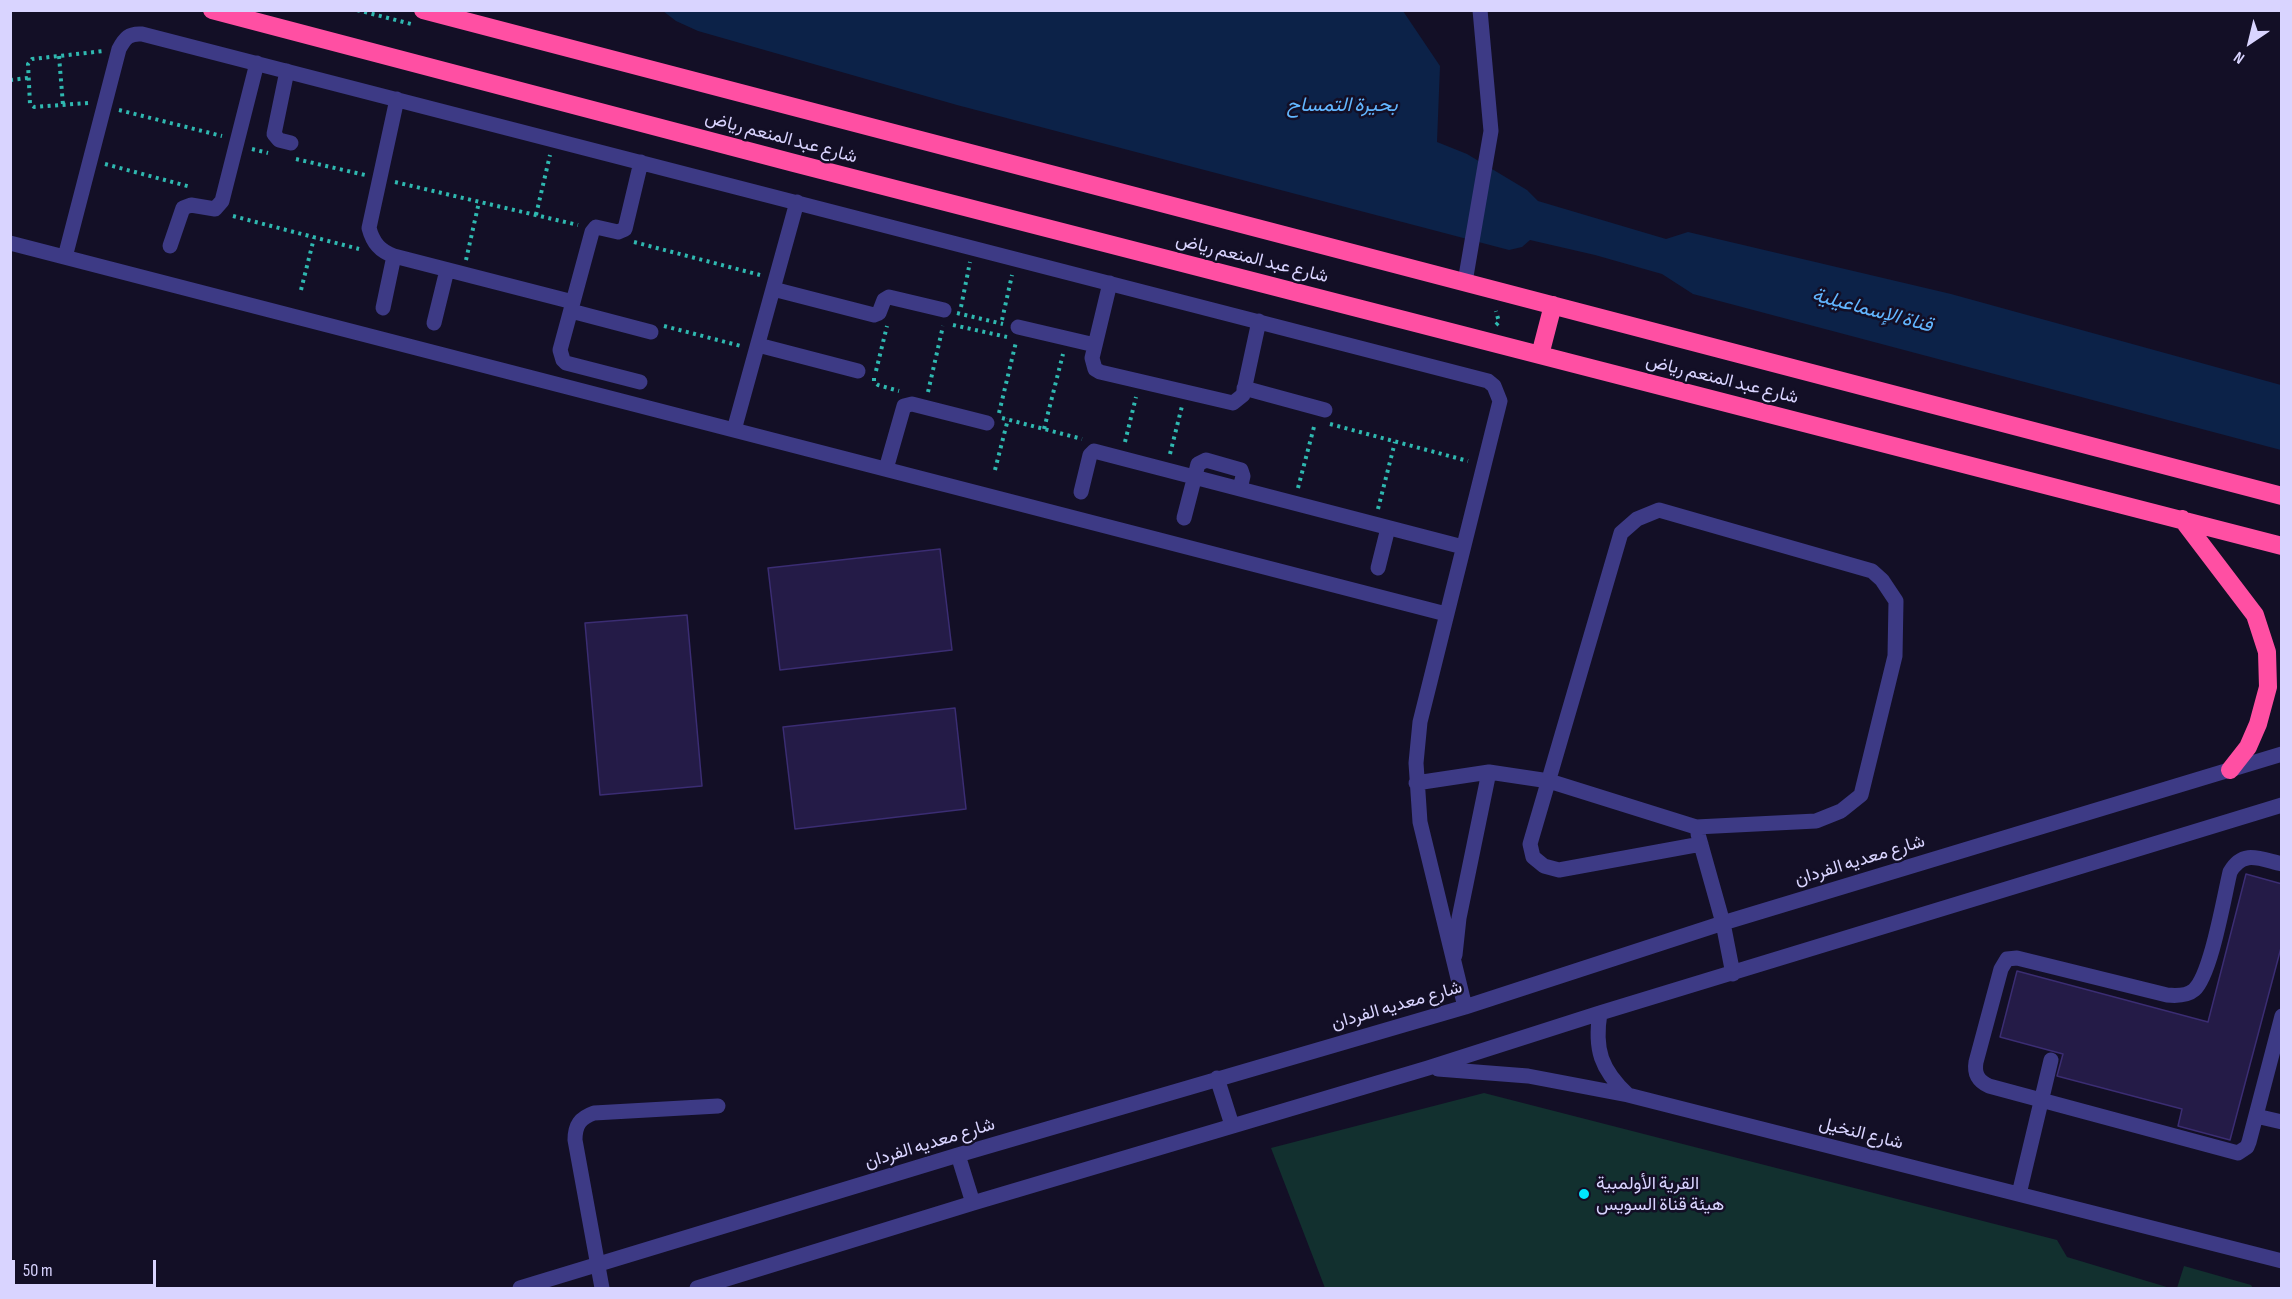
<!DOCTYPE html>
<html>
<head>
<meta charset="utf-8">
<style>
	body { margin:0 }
	#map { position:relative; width:2292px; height:1299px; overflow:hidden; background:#130f26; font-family:"Sofia Sans Condensed",sans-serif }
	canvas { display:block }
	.frame { position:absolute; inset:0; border:12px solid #d9d4ff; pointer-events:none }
	.north { position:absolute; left:2220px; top:12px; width:60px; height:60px; -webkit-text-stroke:4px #130f26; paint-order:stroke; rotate:215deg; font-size:16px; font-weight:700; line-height:24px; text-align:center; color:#d9d4ff }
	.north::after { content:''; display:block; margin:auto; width:21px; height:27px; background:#d9d4ff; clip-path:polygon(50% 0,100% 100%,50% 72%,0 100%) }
	.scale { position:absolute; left:12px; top:1260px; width:144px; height:27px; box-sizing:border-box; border:3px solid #d9d4ff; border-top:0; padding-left:8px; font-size:18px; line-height:21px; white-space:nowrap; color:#d9d4ff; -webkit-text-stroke:4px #130f26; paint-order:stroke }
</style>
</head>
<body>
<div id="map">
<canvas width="2292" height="1299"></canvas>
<div class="frame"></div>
<div class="north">N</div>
<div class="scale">50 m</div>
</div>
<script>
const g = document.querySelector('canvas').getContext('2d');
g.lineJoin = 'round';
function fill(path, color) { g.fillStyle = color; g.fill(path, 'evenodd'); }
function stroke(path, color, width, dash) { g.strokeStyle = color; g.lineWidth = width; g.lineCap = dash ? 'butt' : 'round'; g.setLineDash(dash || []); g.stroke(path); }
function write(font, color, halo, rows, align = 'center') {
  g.font = font + ' "Sofia Sans Condensed",Vazirmatn,sans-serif'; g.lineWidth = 5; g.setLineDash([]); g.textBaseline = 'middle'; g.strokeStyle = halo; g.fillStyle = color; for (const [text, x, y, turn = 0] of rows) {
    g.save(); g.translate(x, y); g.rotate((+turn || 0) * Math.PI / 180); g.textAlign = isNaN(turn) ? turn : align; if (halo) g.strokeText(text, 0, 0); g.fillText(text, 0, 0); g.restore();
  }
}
const green = new Path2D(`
	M1484,1093L2057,1240L2067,1257L2170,1288H1325L1271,1148Z
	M2184,1266L2251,1285L2253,1288H2177Z`);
const water = new Path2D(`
	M663,11H1403L1440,66L1437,142L1467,154L1527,190L1538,201L1666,239L1688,232L1951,294L2281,385V450L1693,294L1662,274L1595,255L1530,240L1522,247L1509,250L957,105L698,31L676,21Z`);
const building = new Path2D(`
	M940,549L952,650L780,670L768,568Z
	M687,615L702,786L600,795L585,623Z
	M955,708L966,809L795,829L783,727Z
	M2246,874L2282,884V944L2230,1140L2178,1126L2182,1109L2057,1076L2063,1054L2000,1037L2017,971L2208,1022Z`);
const path = new Path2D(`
	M357,10L411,24
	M59,56L63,105
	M10,80L28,78
	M88,103L34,107L30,104L28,64L32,59L104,51
	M119,110L222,136
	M252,149L268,153
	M296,159L365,175
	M105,164L191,187
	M395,182L578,225
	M536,215L550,155
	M233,216L359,249
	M634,242L760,275
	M466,260L479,202
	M301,290L314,238
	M961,307L970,262
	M957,313L1003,324
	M1002,320L1012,275
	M953,325L1007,337
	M1496,325L1499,322L1496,311
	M664,326L741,346
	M876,371L887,326
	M874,378V382L878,385L899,391
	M928,392L943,326
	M999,413L1016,342
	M1002,418L1082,439
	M1330,424L1468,461
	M1044,429L1063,354
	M1125,442L1136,397
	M1170,454L1182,406
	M995,470L1008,419
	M1298,488L1315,423
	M1378,509L1395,442`);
const minor = new Path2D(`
	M287,71L274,134L279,140L291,143
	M397,99L369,228C373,243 380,251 394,256L573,302
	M10,243L1446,614
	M170,246L183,208L191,205L215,209L222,201L257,63
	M65,257L119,49C125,38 129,33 142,34L1488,381L1494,386L1500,401L1420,722L1416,763L1420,822L1465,1007
	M1465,282L1491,131L1480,10
	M1110,283L1092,358L1095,369L1100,372L1233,403L1243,395L1259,321
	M773,289L874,315L879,313L884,300L889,297L944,310
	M383,308L394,256
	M571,311L651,332
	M434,323L447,270
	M1018,327L1095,345
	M758,345L858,371
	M640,382L566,363L563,360L560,350L592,232L596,227L618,232L625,229L641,162
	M1244,388L1325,410
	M734,430L797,202
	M886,469L904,406L912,404L987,423
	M1081,492L1090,455L1094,451L1463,547
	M1184,518L1198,464L1206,460L1241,470L1243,476L1240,489
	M1378,568L1388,528
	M1416,783L1489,772L1549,781L1696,827L1816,821L1841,811L1861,795L1895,656L1896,601L1882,580L1872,571L1659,510L1637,519L1621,533L1530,844L1533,857L1544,866L1559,870L1701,844
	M1698,834L1723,923L1733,974
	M2282,864C2260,859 2243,849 2230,872C2224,897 2211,975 2194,990C2187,996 2177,996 2167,995L2017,958L2007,959L2001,969L1976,1062C1974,1074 1978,1081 1989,1086L2238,1153L2247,1147L2249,1142L2282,1016
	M1455,955L1459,918L1489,772
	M1600,1013C1594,1049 1601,1070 1628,1095
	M1438,1069L1528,1076L1628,1095L2282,1261
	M1217,1078L1232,1125
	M2256,1116L2282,1122
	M958,1155L973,1203
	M2019,1194L2051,1060
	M520,1288L958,1155L1465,1007L1723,923L2282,754
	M602,1288L575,1140C575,1125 580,1118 594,1113L718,1106
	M697,1288L973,1203L1428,1068L1600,1013L2282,805`);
const highway = new Path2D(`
	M212,10L794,163L2282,546
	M423,10L2282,496
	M1540,355L1553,305
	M2182,519L2255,615L2267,652L2268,687L2258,724L2248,747L2230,770`);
const markers = [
	[1584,1194,6,"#00e5ff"]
];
const streetNames = [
	["شارع عبد المنعم رياض",781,138,15],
	["شارع عبد المنعم رياض",1252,259,14],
	["شارع عبد المنعم رياض",1722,380,14],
	["شارع معديه الفردان",1860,861,-17],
	["شارع معديه الفردان",1397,1006,-16],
	["شارع النخيل",1861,1134,14],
	["شارع معديه الفردان",930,1144,-17]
];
const poiNames = [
	["القرية الأولمبية",1596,1184],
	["هيئة قناة السويس",1596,1205]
];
const waterNames = [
	["بحيرة التمساح",1342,106],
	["قناة الإسماعيلية",1872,311,15]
];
fill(green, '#12302f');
fill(water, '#0c2248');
fill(building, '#241b47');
stroke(building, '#3b2d73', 1.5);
stroke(path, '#2fb8b0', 4, [3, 4.5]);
stroke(minor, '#3d3a85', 15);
stroke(highway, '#ff4fa3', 18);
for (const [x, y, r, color] of markers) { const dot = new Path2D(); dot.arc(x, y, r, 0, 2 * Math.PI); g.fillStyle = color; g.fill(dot); stroke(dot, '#130f26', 2); }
write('18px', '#d9d4ff', '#130f26', streetNames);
write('18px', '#d9d4ff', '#130f26', poiNames, 'left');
write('italic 20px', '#62b6ff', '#130f26', waterNames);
</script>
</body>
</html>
